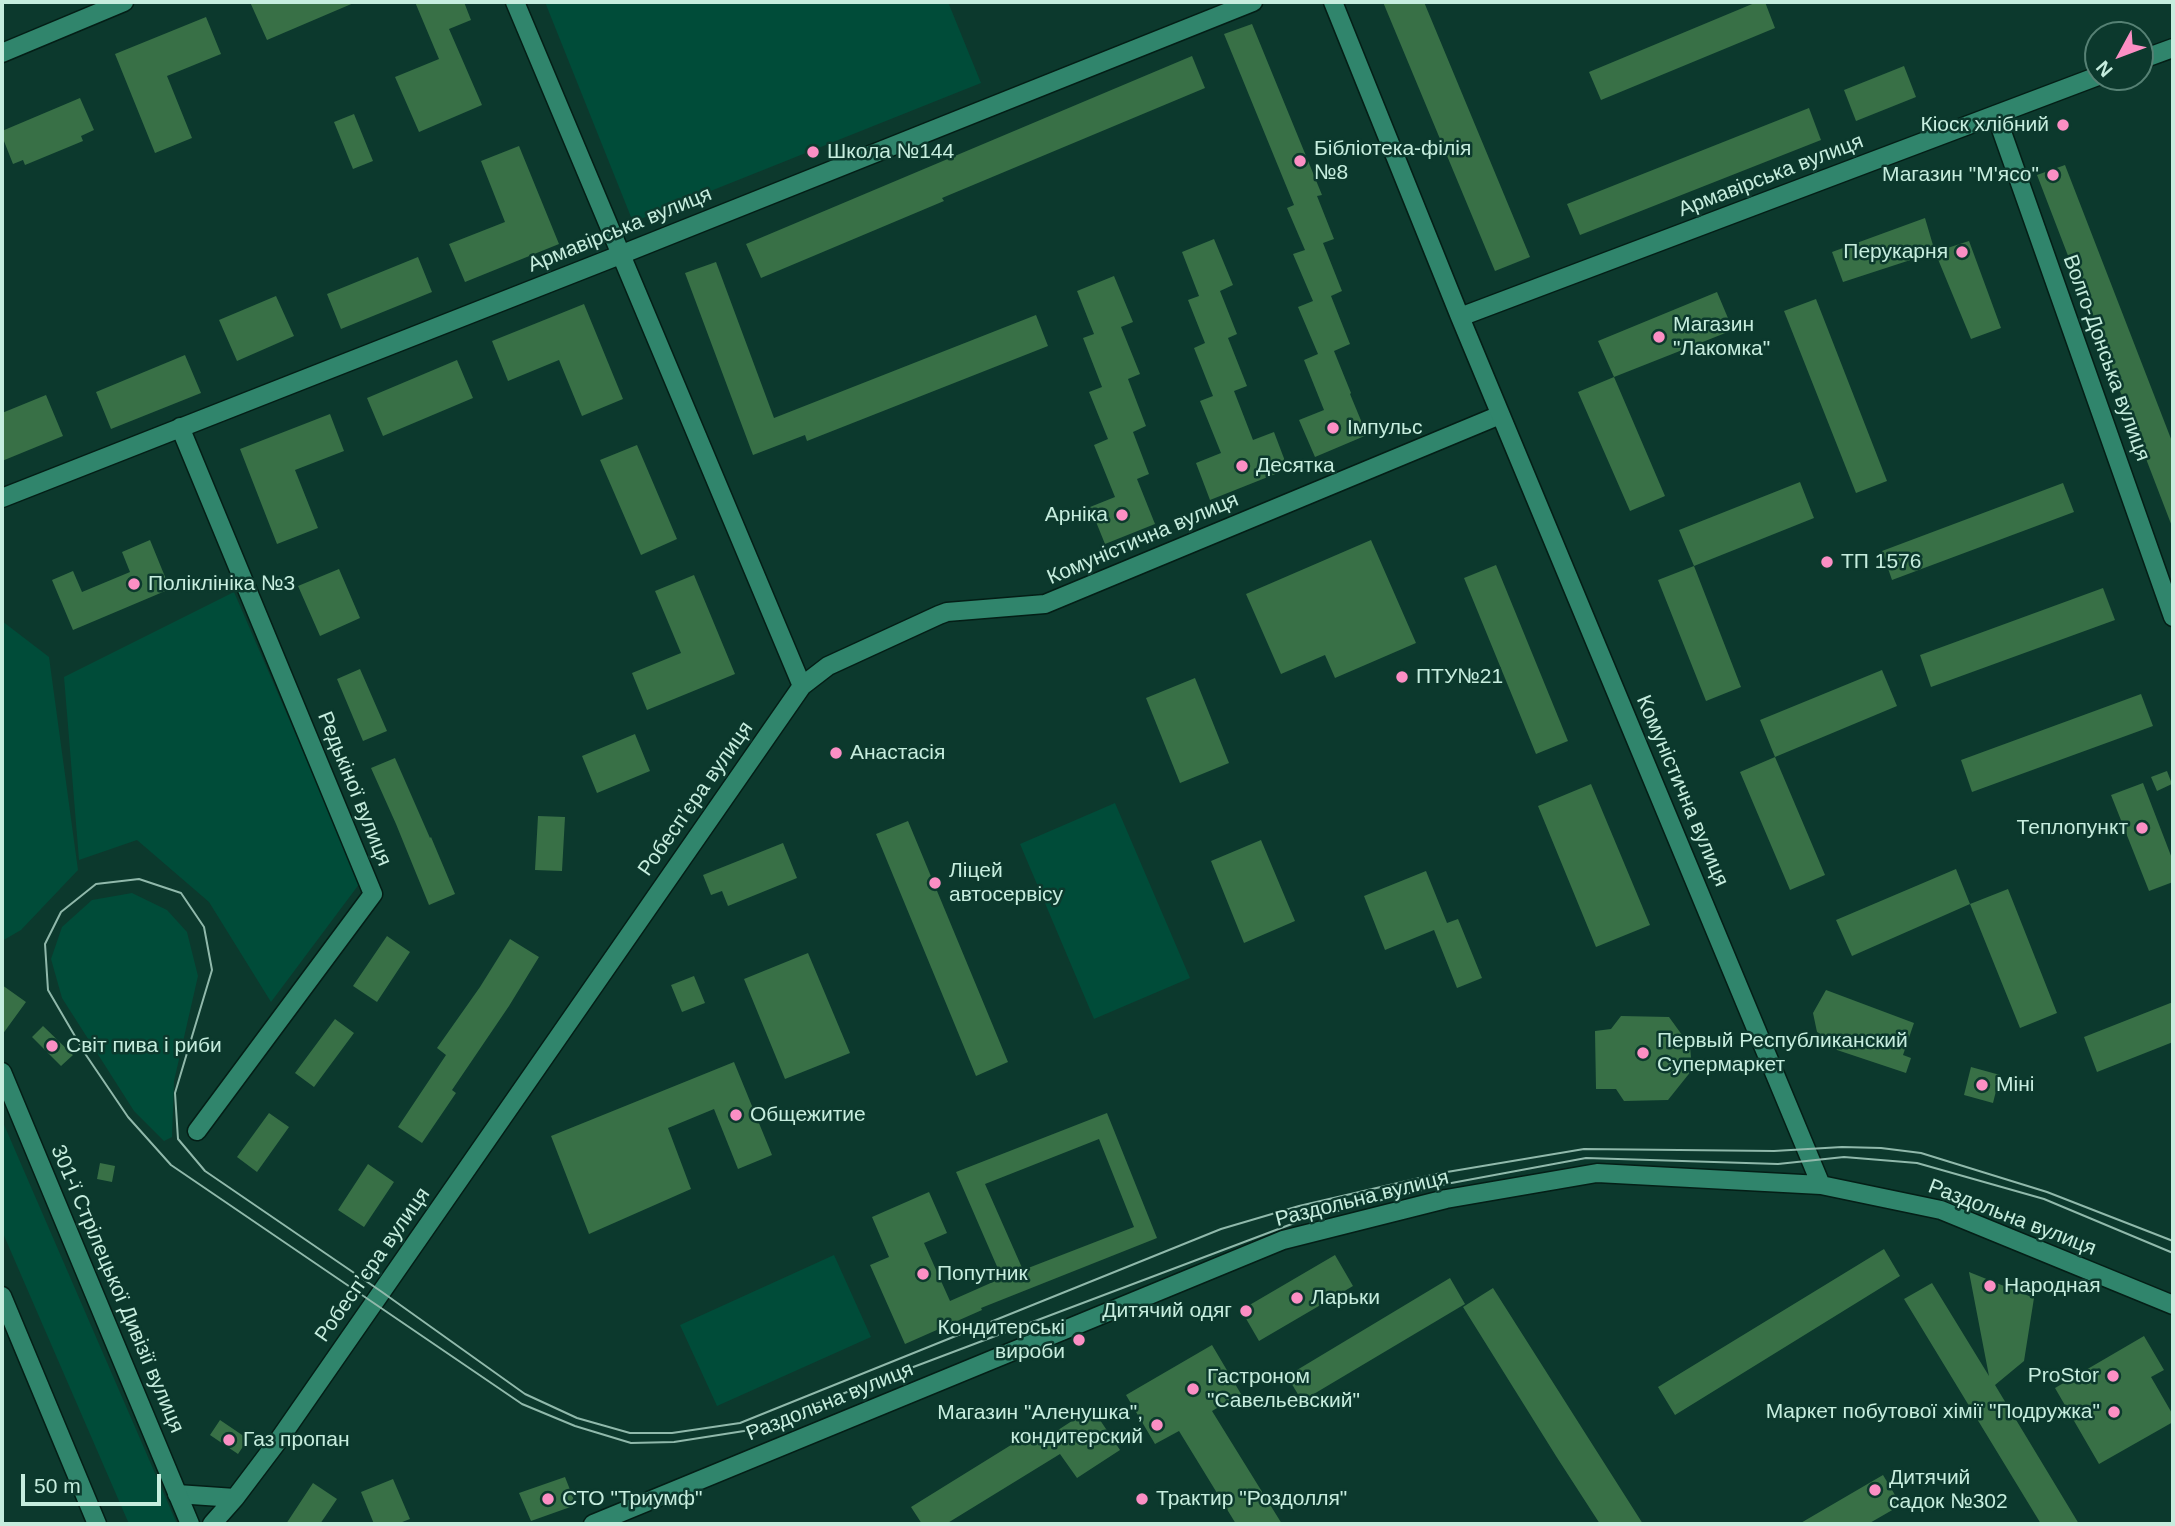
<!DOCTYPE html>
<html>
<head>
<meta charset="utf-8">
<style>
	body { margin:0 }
	#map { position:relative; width:2175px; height:1526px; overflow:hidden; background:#0c392d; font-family:Arial,sans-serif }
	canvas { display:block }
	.frame { position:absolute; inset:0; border:4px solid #c6edde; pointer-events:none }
	.north { position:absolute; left:2084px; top:21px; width:70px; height:70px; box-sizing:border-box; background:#0c392d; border:2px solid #568174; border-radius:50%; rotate:229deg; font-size:19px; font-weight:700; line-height:28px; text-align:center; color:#c6edde }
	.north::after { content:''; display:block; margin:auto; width:24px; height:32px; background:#fb8fc4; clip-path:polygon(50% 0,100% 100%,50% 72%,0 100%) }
	.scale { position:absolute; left:21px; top:1474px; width:140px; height:32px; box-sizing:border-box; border:4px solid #c6edde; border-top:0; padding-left:9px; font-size:21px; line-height:24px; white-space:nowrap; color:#c6edde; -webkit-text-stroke:5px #0c392d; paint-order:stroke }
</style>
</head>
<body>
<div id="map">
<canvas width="2175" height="1526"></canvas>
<div class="frame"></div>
<div class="north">N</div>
<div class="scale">50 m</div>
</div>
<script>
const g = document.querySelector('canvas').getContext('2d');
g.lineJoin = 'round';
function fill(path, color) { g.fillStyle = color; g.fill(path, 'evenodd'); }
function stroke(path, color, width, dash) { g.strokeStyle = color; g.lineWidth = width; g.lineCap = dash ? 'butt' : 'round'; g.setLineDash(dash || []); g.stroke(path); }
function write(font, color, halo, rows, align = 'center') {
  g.font = font + ' Arial,sans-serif'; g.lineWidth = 5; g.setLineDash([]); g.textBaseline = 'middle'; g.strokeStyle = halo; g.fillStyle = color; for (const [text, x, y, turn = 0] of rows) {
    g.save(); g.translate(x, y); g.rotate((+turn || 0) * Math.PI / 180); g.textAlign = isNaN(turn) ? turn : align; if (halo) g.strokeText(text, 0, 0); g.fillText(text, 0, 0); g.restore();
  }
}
const green = new Path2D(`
	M545,2H948L981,83L633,222Z
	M234,592L360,883L271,1002L209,902L137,840L79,860L64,677Z
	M2,621L49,657L78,870L21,930L2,941Z
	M1115,803L1190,978L1094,1019L1020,844Z
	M132,893L167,910L187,932L198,976L174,1081L172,1137L164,1141L134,1111L62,998L51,959L62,927L92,900Z
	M2,1120L177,1524H129L2,1231Z
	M834,1255L871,1337L717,1406L680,1325Z`);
const building = new Path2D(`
	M250,2H356L267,40Z
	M415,2H464L471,20L449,29L482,105L419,132L395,77L439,59Z
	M1383,2H1424L1530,257L1495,271Z
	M1757,2H1765L1775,28L1601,100L1589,72Z
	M206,17L221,54L167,76L192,138L155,153L115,54Z
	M1252,24L1322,195L1317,196L1334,239L1323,243L1342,291L1331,296L1350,344L1334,351L1351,393L1350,394L1367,435L1315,457L1299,420L1324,410L1304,360L1318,354L1298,307L1313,301L1293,254L1305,250L1287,208L1294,205L1224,34Z
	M1192,56L1205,88L942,198L944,201L761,278L746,244Z
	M1904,66L1916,97L1856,121L1844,90Z
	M80,98L94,130L81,136L83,141L25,165L23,160L13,164L2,136V131Z
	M1809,108L1821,140L1580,235L1567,204Z
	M354,114L373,161L353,169L334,122Z
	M519,146L559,244L465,282L449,244L505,222L481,161Z
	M2065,165L2173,444V529L2037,175Z
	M1925,218L1935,252L1843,282L1832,252Z
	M1214,239L1233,285L1220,291L1237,334L1228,338L1247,386L1234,391L1253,440L1274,432L1288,469L1210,500L1196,463L1221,453L1200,401L1213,396L1194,348L1205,343L1188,300L1199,296L1182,252Z
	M1969,241L2001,328L1971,339L1935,252Z
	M418,257L432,292L341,329L327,294Z
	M716,262L774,418L1036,315L1048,346L807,441L805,435L753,455L685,273Z
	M1114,276L1133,322L1121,327L1140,374L1128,379L1146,426L1133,432L1149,474L1137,479L1155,524L1105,544L1090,507L1115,497L1094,445L1108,439L1089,392L1102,387L1083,338L1094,334L1077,291Z
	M1717,292L1733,330L1614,377L1598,341Z
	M276,296L294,336L237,361L219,320Z
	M1816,299L1887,481L1856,493L1784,311Z
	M584,304L623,399L582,416L559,360L508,381L492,341Z
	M185,355L201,393L111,429L96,392Z
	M457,360L473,398L383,436L367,398Z
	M1614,377L1665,496L1630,511L1578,392Z
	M46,395L63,436L2,461V413Z
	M330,414L344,451L295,470L318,528L277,544L240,449Z
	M637,445L677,539L641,555L600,460Z
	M1800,482L1814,518L1694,566L1679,530Z
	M2063,483L2074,512L1892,580L1882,551Z
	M150,540L170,589L73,630L52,580L73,571L82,592L130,572L122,552Z
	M1371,540L1416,643L1335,678L1325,655L1281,674L1246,594Z
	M1496,565L1568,741L1536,754L1464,578Z
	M1694,566L1741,687L1706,701L1658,580Z
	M339,569L360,618L320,636L298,586Z
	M694,575L735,674L647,710L632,673L681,653L655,591Z
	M2103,588L2115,620L1931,687L1920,655Z
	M360,669L387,731L363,741L337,679Z
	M1882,670L1897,706L1775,757L1760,720Z
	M1195,678L1229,763L1180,783L1146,698Z
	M2141,694L2153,726L1972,792L1961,760Z
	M635,734L650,771L597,793L582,756Z
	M1775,757L1825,875L1790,890L1740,772Z
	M395,758L430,838L431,837L455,894L429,905L396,824L371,768Z
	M2167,771L2172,784L2157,791L2151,777Z
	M2143,783L2173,861V882L2149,891L2111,795Z
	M1591,784L1650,925L1596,947L1538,806Z
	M538,816L565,817L562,871L535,870Z
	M908,821L1008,1062L976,1076L876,834Z
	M1261,840L1295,921L1244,943L1211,861Z
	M783,843L797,878L728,906L722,891L711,895L703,875Z
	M1956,869L1970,904L1852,956L1836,920Z
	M1426,871L1447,923L1458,919L1482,978L1457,988L1434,930L1385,950L1364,896Z
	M2008,889L2057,1013L2020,1028L1970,904Z
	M387,936L410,952L377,1002L353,986Z
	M510,939L539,957L509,1006L452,1090L456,1093L422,1143L398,1127L446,1055L437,1048L480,987Z
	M808,953L850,1053L785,1079L744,979Z
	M694,976L705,1003L682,1012L671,985Z
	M2,985L26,1002L2,1035Z
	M1826,990L1914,1023L1903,1055L1911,1058L1906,1073L1837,1050L1831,1040L1817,1032L1813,1013Z
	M2173,1002V1042L2097,1072L2084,1037Z
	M1621,1016L1669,1017L1690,1046L1692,1070L1668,1100L1624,1101L1616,1089H1596L1595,1031L1611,1029Z
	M335,1019L354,1033L314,1087L295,1073Z
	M43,1026L73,1055L61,1066L32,1037Z
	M734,1062L772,1155L738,1169L714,1109L668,1128L691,1189L589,1234L551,1136Z
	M1971,1067L2000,1075L1993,1103L1964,1095Z
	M269,1113L289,1127L257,1172L237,1157Z
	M1107,1113L1157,1238L981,1308L982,1310L905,1344L870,1265L889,1257L872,1217L929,1192L947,1233L924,1243L950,1301L1002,1278L956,1172ZM1099,1139L1134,1227L1023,1270L985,1184Z
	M100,1163L115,1166L112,1182L97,1179Z
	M368,1164L394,1182L364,1227L338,1210Z
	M1884,1249L1900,1276L1675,1415L1658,1387Z
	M1335,1255L1353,1286L1259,1341L1241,1310Z
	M1969,1272L2034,1298L2024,1361L1995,1385L2079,1524H2041L1904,1299L1932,1283L1989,1376Z
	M1450,1278L1465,1304L1302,1401L1287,1376Z
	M1493,1288L1587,1436L1643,1524H1600L1556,1456L1463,1307Z
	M2144,1336L2164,1370L2151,1377L2173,1415V1422L2099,1464L2055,1388Z
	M1212,1345L1241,1394L1212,1411L1282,1524H1236L1179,1431L1155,1444L1126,1395Z
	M1092,1408L1120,1450L1077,1478L1060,1454L946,1524H922L911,1507L1032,1432L1038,1443Z
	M220,1420L248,1439L238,1454L210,1435Z
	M1883,1475L1901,1505L1868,1524H1799Z
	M565,1477L576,1505L531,1521L519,1493Z
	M393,1479L410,1519L397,1524H374L361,1492Z
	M313,1483L337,1499L320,1524H286Z`);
const minor = new Path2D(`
	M2,53L124,2
	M1996,115L2173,617
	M180,427L373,894L197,1131
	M2,498L620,255L1253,2
	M802,686L828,666L939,615L947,612L1045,604L1500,415
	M177,1494L235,1498
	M212,1524L235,1498L278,1441L802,686L515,2`);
const tertiary = new Path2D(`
	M1333,2L1460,317L1821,1185
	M2140,60L2173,48
	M1460,317L2098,76
	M2,1072L190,1524
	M2,1296L97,1524
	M593,1524L1283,1240L1446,1199L1597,1173L1821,1185L1941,1210L2173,1305`);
const tram = new Path2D(`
	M2173,1241L2047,1192L1921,1153L1881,1148L1842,1147L1774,1151L1584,1149L1441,1173L1299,1206L1221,1229L740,1423L672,1433H630L577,1418L525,1394L382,1292L205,1171L178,1139L175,1093L212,970L204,927L181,893L139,879L96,884L61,912L45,944L48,990L86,1055L128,1117L171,1165L522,1404L575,1426L631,1443L674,1442L744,1431L1305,1219L1446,1184L1586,1158L1778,1164L1844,1157L1917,1163L2044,1199L2173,1253`);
const markers = [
	[2063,125,7,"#fb8fc4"],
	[813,152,7,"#fb8fc4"],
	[1300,161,7,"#fb8fc4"],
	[2053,175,7,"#fb8fc4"],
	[1962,252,7,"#fb8fc4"],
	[1659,337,7,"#fb8fc4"],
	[1333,428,7,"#fb8fc4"],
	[1242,466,7,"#fb8fc4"],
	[1122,515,7,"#fb8fc4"],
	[1827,562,7,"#fb8fc4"],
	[134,584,7,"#fb8fc4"],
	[1402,677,7,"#fb8fc4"],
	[836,753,7,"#fb8fc4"],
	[2142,828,7,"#fb8fc4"],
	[935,883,7,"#fb8fc4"],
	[52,1046,7,"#fb8fc4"],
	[1643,1053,7,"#fb8fc4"],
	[1982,1085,7,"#fb8fc4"],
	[736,1115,7,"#fb8fc4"],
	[923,1274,7,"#fb8fc4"],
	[1990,1286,7,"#fb8fc4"],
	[1297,1298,7,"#fb8fc4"],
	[1246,1311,7,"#fb8fc4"],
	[1079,1340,7,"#fb8fc4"],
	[2113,1376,7,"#fb8fc4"],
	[1193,1389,7,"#fb8fc4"],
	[2114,1412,7,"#fb8fc4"],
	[1157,1425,7,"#fb8fc4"],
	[229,1440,7,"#fb8fc4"],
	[1875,1490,7,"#fb8fc4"],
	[548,1499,7,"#fb8fc4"],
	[1142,1499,7,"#fb8fc4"]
];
const poiNames = [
	["Кіоск хлібний",2049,125,"right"],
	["Бібліотека-філія",1314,149],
	["№8",1314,173],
	["Школа №144",827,152],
	["Магазин \"М'ясо\"",2039,175,"right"],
	["Перукарня",1948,252,"right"],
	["Магазин",1673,325],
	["\"Лакомка\"",1673,349],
	["Імпульс",1347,428],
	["Десятка",1256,466],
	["Арніка",1108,515,"right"],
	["ТП 1576",1841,562],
	["Поліклініка №3",148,584],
	["ПТУ№21",1416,677],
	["Анастасія",850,753],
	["Теплопункт",2128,828,"right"],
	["Ліцей",949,871],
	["автосервісу",949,895],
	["Первый Республиканский",1657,1041],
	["Супермаркет",1657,1065],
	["Світ пива і риби",66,1046],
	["Міні",1996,1085],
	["Общежитие",750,1115],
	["Попутник",937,1274],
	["Народная",2004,1286],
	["Ларьки",1311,1298],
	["Дитячий одяг",1232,1311,"right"],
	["Кондитерські",1065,1328,"right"],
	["вироби",1065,1352,"right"],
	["ProStor",2099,1376,"right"],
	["Гастроном",1207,1377],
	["\"Савельевский\"",1207,1401],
	["Маркет побутової хімії \"Подружка\"",2100,1412,"right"],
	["Магазин \"Аленушка\",",1143,1413,"right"],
	["кондитерский",1143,1437,"right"],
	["Газ пропан",243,1440],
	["Дитячий",1889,1478],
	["садок №302",1889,1502],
	["СТО \"Триумф\"",562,1499],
	["Трактир \"Роздолля\"",1156,1499]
];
const streetNames = [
	["Армавірська вулиця",1771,176,-21],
	["Армавірська вулиця",620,230,-22],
	["Волго-Донська вулиця",2106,358,70],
	["Комуністична вулиця",1143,539,-23],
	["Редькіної вулиця",354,789,68],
	["Комуністична вулиця",1682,791,67],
	["Робесп’єра вулиця",696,799,-55],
	["Раздольна вулиця",1362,1199,-14],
	["Раздольна вулиця",2012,1218,21],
	["Робесп’єра вулиця",373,1265,-55],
	["301-ї Стрілецької Дивізії вулиця",117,1289,67],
	["Раздольна вулиця",830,1402,-22]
];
fill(green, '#004c39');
fill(building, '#387046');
stroke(minor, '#041e16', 21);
stroke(tertiary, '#041e16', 21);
stroke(minor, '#30856c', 18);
stroke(tertiary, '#30856c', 18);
stroke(tram, '#90b9ab', 2);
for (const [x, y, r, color] of markers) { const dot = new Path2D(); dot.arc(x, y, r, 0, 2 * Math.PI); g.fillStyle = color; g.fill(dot); stroke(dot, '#0c392d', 2.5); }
write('21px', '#c6edde', '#0c392d', poiNames, 'left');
write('21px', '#c6edde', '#0c392d', streetNames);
</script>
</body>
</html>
